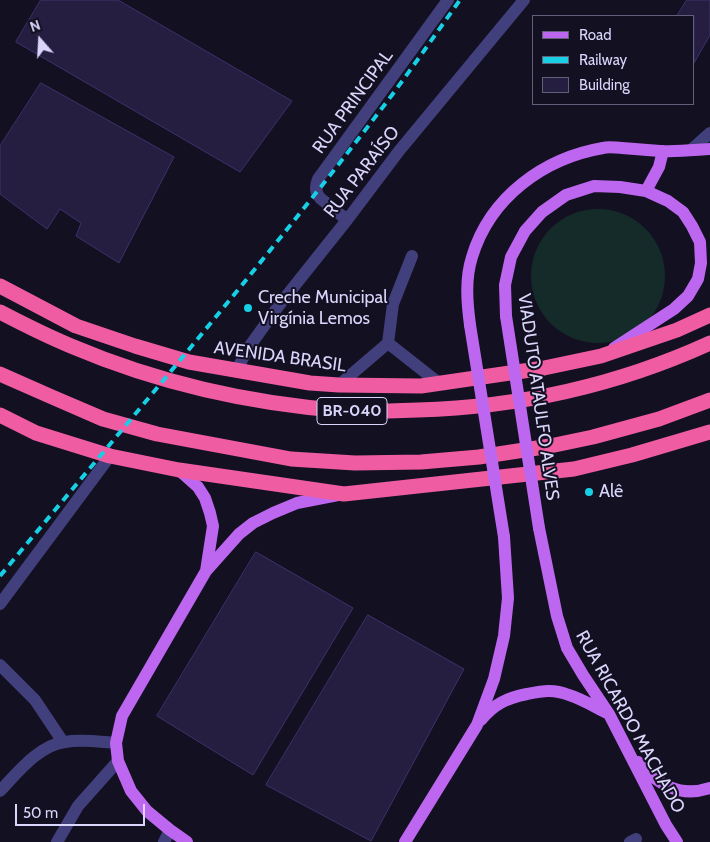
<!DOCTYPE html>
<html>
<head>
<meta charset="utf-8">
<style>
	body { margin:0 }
	#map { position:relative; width:710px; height:842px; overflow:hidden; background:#131022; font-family:Cabin,sans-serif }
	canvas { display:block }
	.legend { position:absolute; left:532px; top:15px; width:162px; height:90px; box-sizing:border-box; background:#131022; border:1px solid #625f79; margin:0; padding:6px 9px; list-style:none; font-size:15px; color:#d9d5fb }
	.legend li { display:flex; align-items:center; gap:10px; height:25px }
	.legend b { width:25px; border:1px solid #625f79 }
	.north { position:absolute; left:15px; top:15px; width:50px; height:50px; -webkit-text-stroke:4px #131022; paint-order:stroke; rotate:341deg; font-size:14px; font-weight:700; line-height:20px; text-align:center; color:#d9d5fb }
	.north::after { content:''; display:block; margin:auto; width:18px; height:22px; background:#d9d5fb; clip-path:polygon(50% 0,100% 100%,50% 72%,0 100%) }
	.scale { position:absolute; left:15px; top:804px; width:130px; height:22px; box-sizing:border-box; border:2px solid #d9d5fb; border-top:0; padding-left:6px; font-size:15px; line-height:18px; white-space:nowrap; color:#d9d5fb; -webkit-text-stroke:4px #131022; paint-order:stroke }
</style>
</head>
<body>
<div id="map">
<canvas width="710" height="842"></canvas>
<ul class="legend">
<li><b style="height:6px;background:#bd67f0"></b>Road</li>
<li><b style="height:6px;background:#17d0e5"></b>Railway</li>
<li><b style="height:14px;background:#251e41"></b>Building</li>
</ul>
<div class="north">N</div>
<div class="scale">50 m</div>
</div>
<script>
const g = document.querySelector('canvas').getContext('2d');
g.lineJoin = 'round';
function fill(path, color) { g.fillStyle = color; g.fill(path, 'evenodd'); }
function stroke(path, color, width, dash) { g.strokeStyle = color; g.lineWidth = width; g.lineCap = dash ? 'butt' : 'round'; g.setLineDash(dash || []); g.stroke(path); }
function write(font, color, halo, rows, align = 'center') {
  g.font = font + ' Cabin,sans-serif'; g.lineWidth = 4; g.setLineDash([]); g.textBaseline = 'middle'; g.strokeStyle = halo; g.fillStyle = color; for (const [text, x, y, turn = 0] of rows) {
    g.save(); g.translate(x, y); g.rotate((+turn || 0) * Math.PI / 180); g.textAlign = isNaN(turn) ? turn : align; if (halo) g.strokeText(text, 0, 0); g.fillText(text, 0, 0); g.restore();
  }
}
const green = new Path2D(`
	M531 276a67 67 0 1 1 134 0a67 67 0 1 1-134 0Z`);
const building = new Path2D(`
	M41,0H118L292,101L240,172L16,42Z
	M687,0H710V35L694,63V16H677Z
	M41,83L174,157L119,263L76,236L81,223L60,209L47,229L0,194V146Z
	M256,552L353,608L253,775L157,716Z
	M368,615L464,669L371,841L266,785Z`);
const minor = new Path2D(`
	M691,150L710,133
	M347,220L320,198C315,192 315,186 318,179L448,0
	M388,343L393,304L412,256
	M236,371L249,347L280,304L347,220L399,151L524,0
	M339,385L388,343L440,384
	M0,604L110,456
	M0,665L35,700L63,742
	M0,791C17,773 39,745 65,742C82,739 100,742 116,743
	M57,842L78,806L118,761
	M164,842L170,830
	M630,842L636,839`);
const major = new Path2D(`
	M646,191L659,167L663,151
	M506,316L505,285L511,257L525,231L542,212L566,195L594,186L620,187L646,191L668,201L683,212L692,226L700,242L701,263L698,279L688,296L674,309L614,348
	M470,325C467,302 465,279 472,257C490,197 544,158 603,148C609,146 616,148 622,148C635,149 648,150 660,151C677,152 694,150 710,149
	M179,470L198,487L205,498L210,513L213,526L206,571
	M539,528L557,616L567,648L583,675L609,714L666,825L677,842
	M481,720C494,704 507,698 527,694C543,691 553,689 569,695C582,699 595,707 607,713
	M638,762C658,785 680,798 710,788
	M187,842L170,830L147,811L131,791L118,761L116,743L122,716L206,571L239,534L253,523L273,513L297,503L338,495
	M405,842L477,725L494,679L504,636L508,598L504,537`);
const highway = new Path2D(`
	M0,286L76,326L135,346L189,362L310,383L339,385L421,386L544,368L601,356L677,330L710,315
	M0,312C23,324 47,336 71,346C158,383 252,404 346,411C370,412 394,411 418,410C518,407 618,385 710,343
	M0,374L52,397L103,419L157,434L291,459L355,463L421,462L479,457L550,446L593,437L659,419L710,400
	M0,415L36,433L110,456L179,470L344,494L574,469L632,455L710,432`);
const rail = new Path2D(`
	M0,576C132,417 267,260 392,95C415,64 437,32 460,0`);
const majorBridge = new Path2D(`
	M506,316L539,528
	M470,325L504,537`);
const markers = [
	[248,308,5,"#17d0e5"],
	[589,492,5,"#17d0e5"]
];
const shields = [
	[352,411,70]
];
const shieldNames = [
	["BR-040",352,411]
];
const streetNames = [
	["RUA PRINCIPAL",353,102,-54],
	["RUA PARAÍSO",362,172,-52],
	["AVENIDA BRASIL",280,357,8],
	["VIADUTO ATAULFO ALVES",538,397,82],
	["RUA RICARDO MACHADO",630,722,61]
];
const poiNames = [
	["Creche Municipal",258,298],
	["Virgínia Lemos",258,319],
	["Alê",599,492]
];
fill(green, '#142b2a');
fill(building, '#251e41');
stroke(building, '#3e326b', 1);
stroke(minor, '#42407c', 12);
stroke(major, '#bd67f0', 12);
stroke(highway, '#ef5ca2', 15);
stroke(rail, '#17d0e5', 4, [8, 6]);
stroke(majorBridge, '#bd67f0', 12);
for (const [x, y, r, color] of markers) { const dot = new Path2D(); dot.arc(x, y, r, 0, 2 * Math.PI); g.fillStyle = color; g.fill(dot); stroke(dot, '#131022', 2); }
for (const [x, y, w] of shields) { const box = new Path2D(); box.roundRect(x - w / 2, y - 13.5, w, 27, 4); g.fillStyle = '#131022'; g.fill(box); stroke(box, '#d9d5fb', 1); }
write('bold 16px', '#d9d5fb', null, shieldNames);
write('18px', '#d9d5fb', '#131022', streetNames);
write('18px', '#d9d5fb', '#131022', poiNames, 'left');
</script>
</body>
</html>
